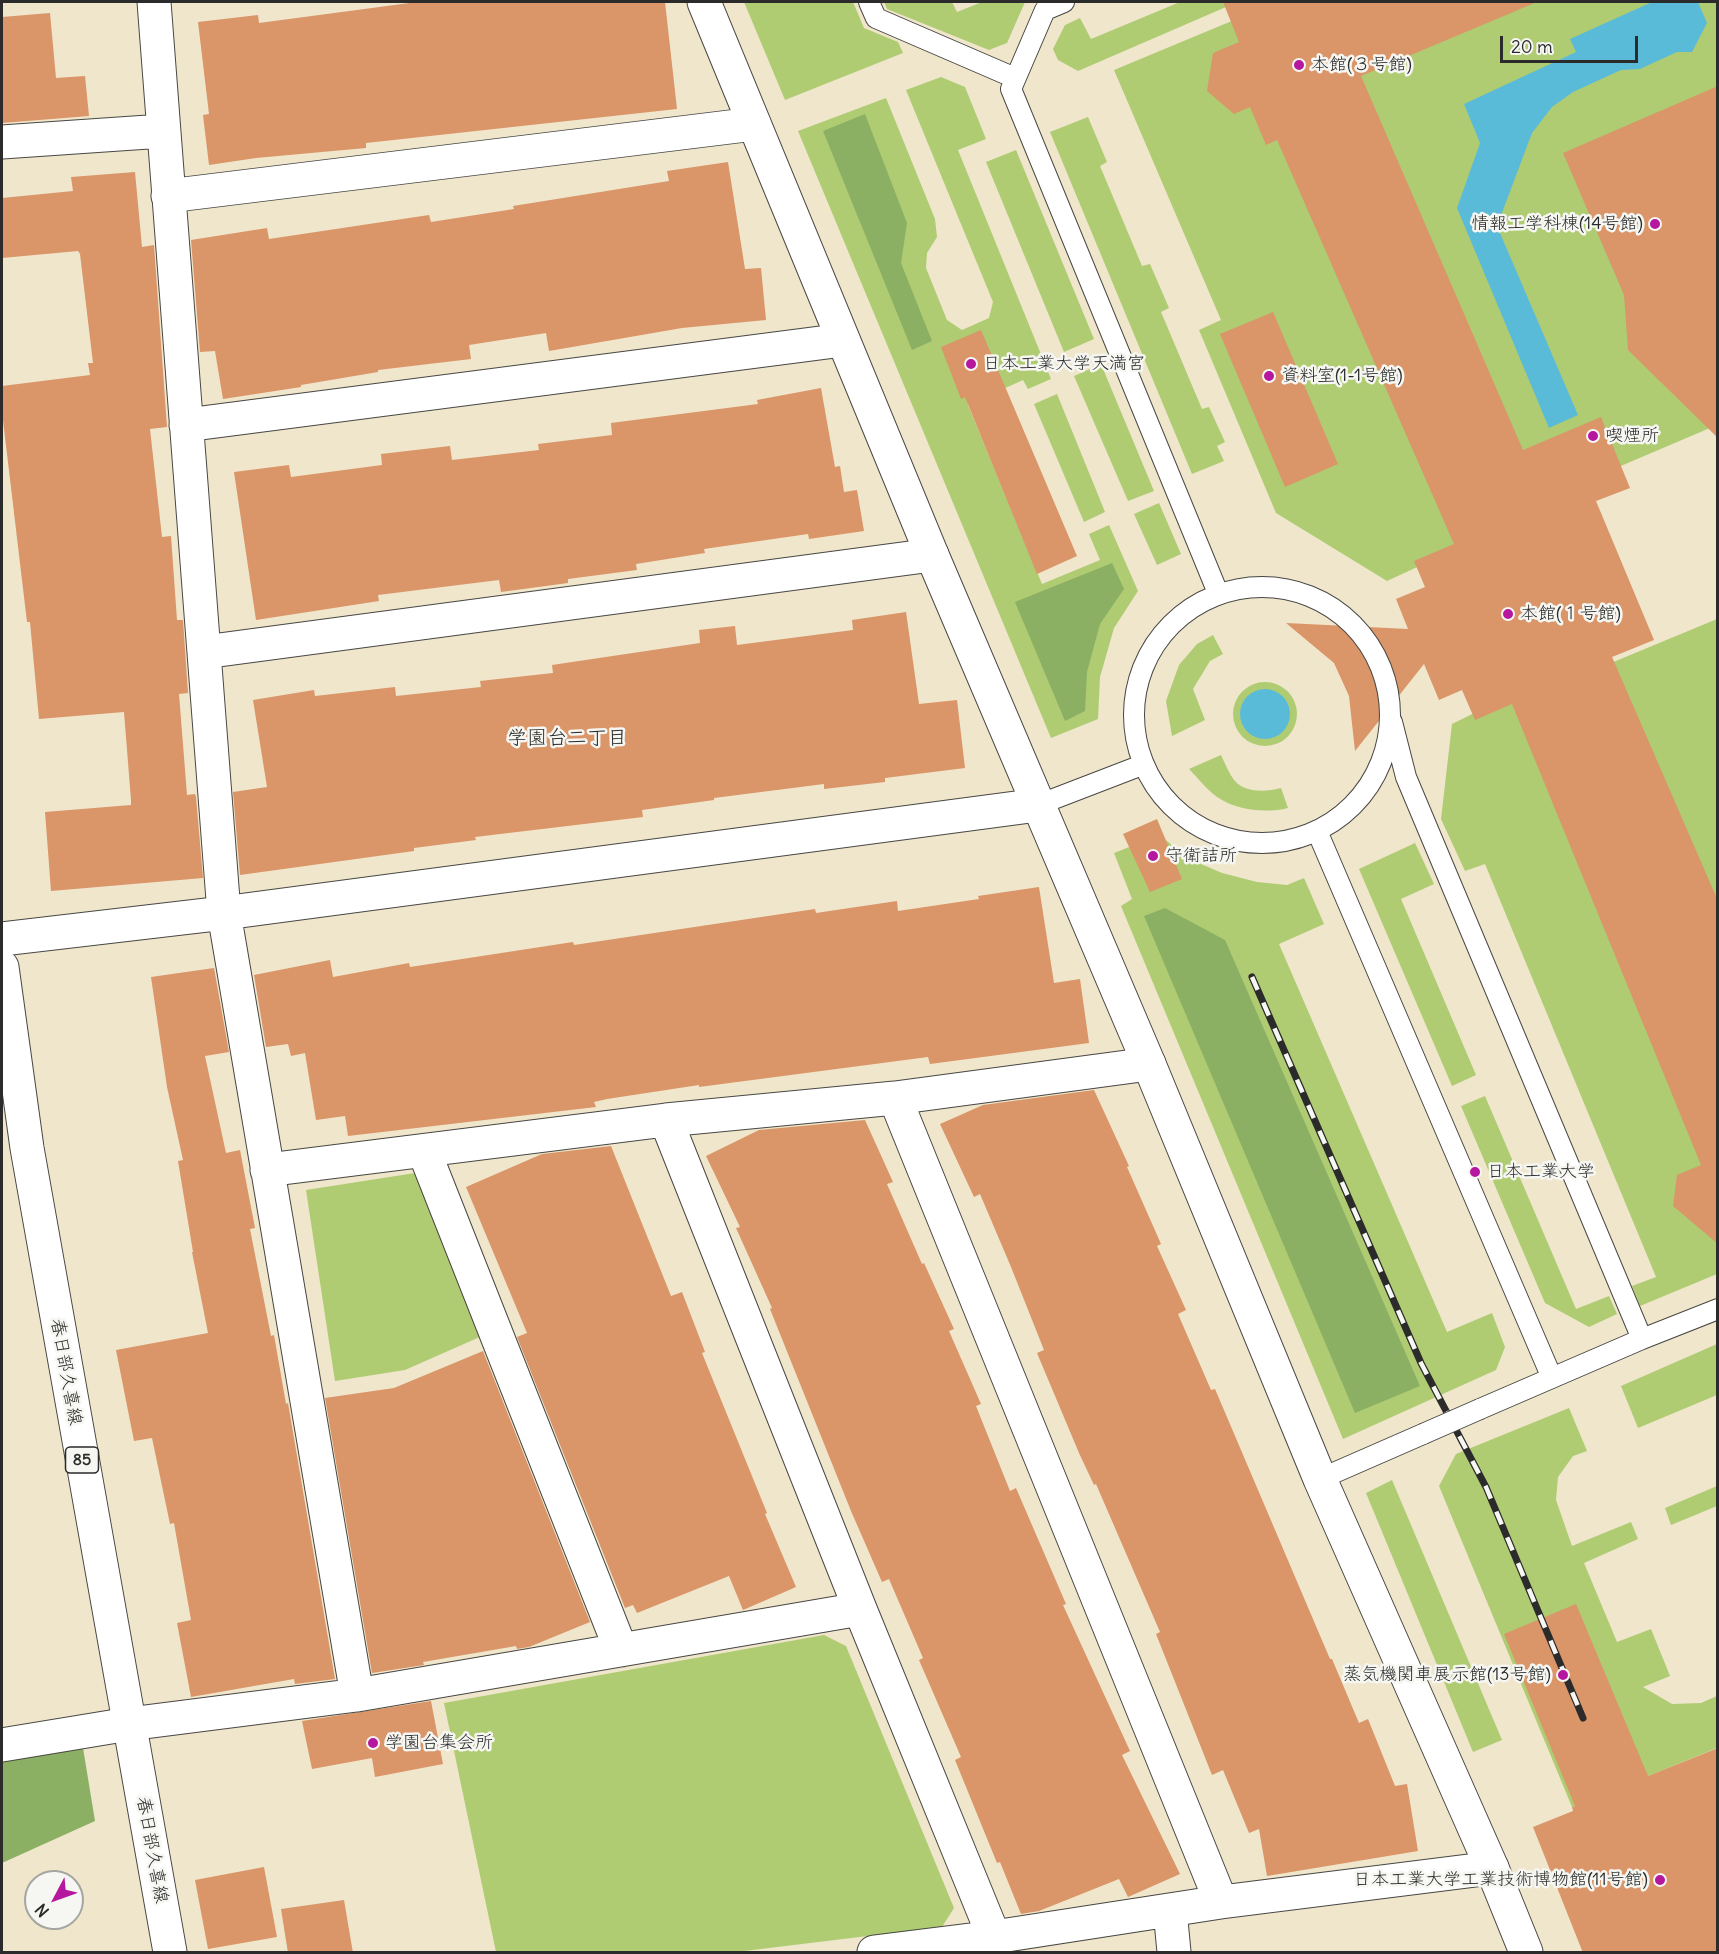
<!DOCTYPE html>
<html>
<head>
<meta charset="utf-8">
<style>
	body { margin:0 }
	#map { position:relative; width:1719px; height:1954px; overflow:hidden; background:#efe6cc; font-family:Delius,sans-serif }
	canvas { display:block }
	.frame { position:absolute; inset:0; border:3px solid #2b2b2b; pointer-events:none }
	.north { position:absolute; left:24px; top:1870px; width:60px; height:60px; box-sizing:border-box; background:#f6f6f2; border:2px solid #a5a5a2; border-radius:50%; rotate:229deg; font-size:16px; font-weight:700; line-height:24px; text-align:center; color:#2b2b2b }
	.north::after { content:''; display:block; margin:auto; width:21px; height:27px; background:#b5179e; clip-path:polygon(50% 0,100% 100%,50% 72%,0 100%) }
	.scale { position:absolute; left:1500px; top:36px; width:138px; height:27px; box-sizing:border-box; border:3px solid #2b2b2b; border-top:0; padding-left:8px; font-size:18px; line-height:21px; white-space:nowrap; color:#2b2b2b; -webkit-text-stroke:4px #f6f6f2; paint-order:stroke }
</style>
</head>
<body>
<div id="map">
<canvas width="1719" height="1954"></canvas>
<div class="frame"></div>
<div class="north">N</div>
<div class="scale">20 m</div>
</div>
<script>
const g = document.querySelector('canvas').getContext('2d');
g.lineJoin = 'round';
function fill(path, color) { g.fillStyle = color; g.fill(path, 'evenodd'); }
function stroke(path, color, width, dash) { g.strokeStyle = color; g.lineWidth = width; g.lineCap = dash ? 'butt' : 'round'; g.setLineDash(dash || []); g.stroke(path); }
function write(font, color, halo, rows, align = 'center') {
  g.font = font + ' Delius,"Klee One",sans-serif'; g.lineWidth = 5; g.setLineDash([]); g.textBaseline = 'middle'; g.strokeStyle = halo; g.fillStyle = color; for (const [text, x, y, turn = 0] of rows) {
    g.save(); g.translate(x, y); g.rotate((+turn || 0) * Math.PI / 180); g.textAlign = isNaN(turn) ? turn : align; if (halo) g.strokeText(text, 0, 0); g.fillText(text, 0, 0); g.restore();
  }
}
const green = new Path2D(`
	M744,2H853L864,28L898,42L903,53L785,100Z
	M884,2H952L957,12L982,2H1025L1007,43L989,50L887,9Z
	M1180,2H1224L1226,7L1078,71L1058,60L1053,49L1065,25L1080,18L1091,39Z
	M1443,2H1717V425L1487,523L1281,68Z
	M1239,18L1467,544L1387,581L1276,513L1199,330L1221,320L1114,70Z
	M941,77L965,87L986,139L958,150L1051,379L1028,389L1023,380L968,405L1042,584L1100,560L1089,534L1109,525L1138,591L1114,628L1100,677L1098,719L1051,738L798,131L886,98L935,219L937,237L927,253L926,268L947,320L962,330L989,318L993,302L906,90Z
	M1088,117L1107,162L1100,166L1142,266L1150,264L1169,308L1161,312L1202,409L1209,407L1225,442L1217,446L1224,461L1192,474L1050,132Z
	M1016,150L1094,339L1064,352L986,162Z
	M1101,364L1154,491L1128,501L1074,376Z
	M1057,394L1105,512L1084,522L1034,404Z
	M1159,503L1181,554L1157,565L1134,514Z
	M1717,619V1085L1546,690Z
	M1213,635L1223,654L1210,661L1193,689L1205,720L1172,736L1166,701L1179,665L1197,644Z
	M1233 714a32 32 0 1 1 64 0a32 32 0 1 1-64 0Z
	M1527,687L1717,1140V1274L1640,1306L1632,1286L1656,1277L1485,864L1465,871L1441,819L1452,724Z
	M1221,755C1225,763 1229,774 1235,781C1245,793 1267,792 1281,788L1288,808C1264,814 1231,810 1212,793C1204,786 1197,777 1189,769Z
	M1160,835L1187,858L1222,873L1257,882L1287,885L1304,878L1324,924L1279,944L1447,1332L1492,1313L1505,1347L1496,1370L1343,1439L1121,906L1132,899L1114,853Z
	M1415,843L1434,884L1401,899L1476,1075L1452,1086L1359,869Z
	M1485,1096L1576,1309L1609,1296L1617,1314L1589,1327L1545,1303L1461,1106Z
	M415,1173L482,1336L405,1370L335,1381L306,1190Z
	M1717,1344V1395L1638,1428L1621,1386Z
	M1569,1408L1587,1451L1573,1456L1558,1477L1556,1500L1572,1546L1631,1522L1638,1539L1584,1563L1617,1642L1651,1629L1670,1676L1643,1687L1672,1704L1701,1703L1717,1696V1748L1572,1807L1439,1486L1456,1454Z
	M1392,1480L1502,1740L1473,1752L1366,1493Z
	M1717,1486V1506L1671,1525L1665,1508Z
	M824,1635L846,1646L954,1908L942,1927L736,1952H496L444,1703Z`);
const forest = new Path2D(`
	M865,114L907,223L901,263L932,341L912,350L823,131Z
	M1112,563L1124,589L1100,624L1087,672L1085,711L1065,721L1015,602Z
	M1165,908L1225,940L1420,1386L1355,1413L1144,916Z
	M83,1748L95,1821L2,1863V1762Z`);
const water = new Path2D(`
	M1652,2H1698L1707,23L1692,52H1677L1640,69L1621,70L1573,92L1552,107L1532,133L1497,226L1578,415L1549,428L1457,208L1480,143L1464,104L1576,52L1570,39Z
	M1240 714a25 25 0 1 1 50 0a25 25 0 1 1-50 0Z`);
const building = new Path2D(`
	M417,2H665L677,109L366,143V148L256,158L209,165L203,115L209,114L198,22L258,15L259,23Z
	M1223,2H1537L1361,76L1523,450L1601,417L1630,488L1596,501L1654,640L1612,657L1718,901V1244L1673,1206L1677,1175L1701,1165L1512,704L1475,720L1462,690L1439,700L1424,664L1355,751L1349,696L1334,663L1286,623L1408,629L1396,599L1425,587L1414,561L1454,544L1277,140L1266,145L1250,107L1234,114L1207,91L1213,53L1239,42Z
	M50,13L56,78L85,76L89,116L2,123V17Z
	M1718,86V438L1628,350L1624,295L1563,153Z
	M728,162L745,269L761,268L766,320L682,328L549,351L546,333L469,345L471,359L378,370V372L301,385V387L223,399L215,351L200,352L191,240L267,228L269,239L429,215L431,222L514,209L513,206L669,181L667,171Z
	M135,172L142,247L154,245L167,427L150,429L162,537L171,536L177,620H183L188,693L179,694L187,795L195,794L196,797L203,878L51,891L45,812L131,805V800L124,712L39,719L30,622H27L2,412V386L90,375L88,363H93L80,254L78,251L2,258V198L73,191L71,177Z
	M1273,312L1338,464L1285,487L1220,334Z
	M981,330L1077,556L1037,574L965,397L961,399L941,347Z
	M821,388L835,467L840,466L844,492L857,490L864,531L809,539L808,534L704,549L705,553L636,564L637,570L568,579V583L501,592L499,580L378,595L379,601L256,620L234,472L289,465L291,477L382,465L381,454L450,446L452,460L539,450L538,444L612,435L611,423L758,404L757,400Z
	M906,612L919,704L957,700L965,768L885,778V782L824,789V784L714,798V800L642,810L643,817L475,837L476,840L414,848V851L240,875L233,792L267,787L253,700L314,690L315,696L395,687L396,696L481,687L480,681L553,673L552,665L700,643L699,630L735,626L737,645L853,630L852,620Z
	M1157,819L1182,879L1150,892L1123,834Z
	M1039,887L1054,983L1080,979L1089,1043L930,1064L928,1057L699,1087V1085L607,1099L594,1102L596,1107L348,1136L345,1116L316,1120L305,1053L291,1056L288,1044L266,1047L254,975L330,960L333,977L409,963L410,967L573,942L574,945L815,909L816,913L897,901L898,911L979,899L978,896Z
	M214,968L229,1052L205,1056L226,1153L240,1150L255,1228L250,1229L271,1336L274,1335L286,1404L288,1403L335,1679L295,1684L294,1679L191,1697L177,1623L191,1620L174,1523L170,1524L152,1438L134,1441L116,1350L208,1333L192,1252H193L178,1161L183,1160L167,1087L151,977Z
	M1094,1090L1129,1166L1127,1167L1161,1244L1157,1246L1186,1310L1178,1314L1211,1390L1215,1389L1330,1659H1332L1359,1723L1368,1719L1395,1786L1407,1784L1418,1851L1267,1876L1259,1829L1249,1833L1223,1770L1212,1775L1156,1634L1160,1632L1096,1484L1094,1485L1079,1453L1037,1353L1044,1350L1011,1267L980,1194L974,1197L940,1124L983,1105Z
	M865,1120L893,1182L887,1184L922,1264L924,1263L954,1329L949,1331L981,1404L976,1406L1010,1491L1016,1488L1066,1604L1063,1605L1130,1751L1122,1755L1180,1874L1128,1897L1119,1879L1039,1911L1021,1914L1000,1862L997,1863L955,1760L961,1757L919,1660L923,1658L889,1579L882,1582L851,1511L770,1309L772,1308L736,1228L740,1227L706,1156L759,1130Z
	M611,1146L671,1296L682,1292L705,1352L702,1353L767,1513L765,1514L796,1587L743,1610L729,1576L637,1613L633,1605L625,1608L517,1337L527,1333L466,1187L542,1154Z
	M483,1351L590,1622L529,1647L517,1649L516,1646L423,1662L424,1665L372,1673L325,1398L394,1388Z
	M1576,1604L1648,1776L1718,1748V1953H1583L1533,1827L1573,1811L1572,1807L1575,1806L1504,1634Z
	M431,1701L443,1764L375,1777L372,1758L312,1769L302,1721Z
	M264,1867L277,1937L208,1949L195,1880Z
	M344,1900L353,1953H288L281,1909Z`);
const service = new Path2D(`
	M869,2L876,18L1015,78
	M1064,2L1045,10L1011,89L1218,593
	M1134 715a128 128 0 1 1 256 0a128 128 0 1 1-256 0Z
	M1392,722L1406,777L1642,1339
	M1038,805L1142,765
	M1317,831L1552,1378
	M1480,1409L1642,1339L1718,1309
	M1320,1479L1423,1434`);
const minor = new Path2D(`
	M154,2L224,913L357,1695
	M2,142L163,131
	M168,196L754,124
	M186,425L843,340
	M204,652L932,555
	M2,939L224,913L1038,805
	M895,1098L1221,1902
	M666,1120L860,1609L994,1937
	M424,1151L621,1650
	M267,1170L666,1120L895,1098L1149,1064
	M2,1745L129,1724L357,1695L860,1609
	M1170,1910L1174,1952
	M874,1952L994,1937L1221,1902L1492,1868`);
const tertiary = new Path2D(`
	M704,2L932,555L1149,1064L1320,1479L1492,1868L1526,1952`);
const primary = new Path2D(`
	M2,967L27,1148L170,1952`);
const rail = new Path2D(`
	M1252,977L1421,1363L1486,1487L1583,1718`);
const serviceBridge = new Path2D(`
	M1423,1434L1480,1409`);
const markers = [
	[1299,65,6,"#b5179e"],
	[1655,224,6,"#b5179e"],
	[971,364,6,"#b5179e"],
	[1269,376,6,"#b5179e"],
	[1593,436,6,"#b5179e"],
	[1508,614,6,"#b5179e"],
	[1153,856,6,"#b5179e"],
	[1475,1172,6,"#b5179e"],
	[1563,1675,6,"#b5179e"],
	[373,1743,6,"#b5179e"],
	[1660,1880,6,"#b5179e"]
];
const shields = [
	[82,1460,33]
];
const shieldNames = [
	["85",82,1460]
];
const poiNames = [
	["本館(３号館)",1311,65],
	["情報工学科棟(14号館)",1643,224,"right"],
	["日本工業大学天満宮",983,364],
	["資料室(1-1号館)",1281,376],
	["喫煙所",1605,436],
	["本館(１号館)",1520,614],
	["守衛詰所",1165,856],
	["日本工業大学",1487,1172],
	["蒸気機関車展示館(13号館)",1551,1675,"right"],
	["学園台集会所",385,1743],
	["日本工業大学工業技術博物館(11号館)",1648,1880,"right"]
];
const streetNames = [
	["春日部久喜線",66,1372,80],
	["春日部久喜線",152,1850,80]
];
const neighbourhoodNames = [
	["学園台二丁目",567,738]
];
fill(green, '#afcc72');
fill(forest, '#8bb064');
fill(water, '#5abbd9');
fill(building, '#da9568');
stroke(service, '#484743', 22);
stroke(minor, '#484743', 35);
stroke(tertiary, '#484743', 35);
stroke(primary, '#484743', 35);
stroke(service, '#fff', 20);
stroke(minor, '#fff', 33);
stroke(tertiary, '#fff', 33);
stroke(primary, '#fff', 33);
stroke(rail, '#2b2b2b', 7);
stroke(rail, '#f6f6f2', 4.5, [14]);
stroke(serviceBridge, '#484743', 22, []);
stroke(serviceBridge, '#fff', 20);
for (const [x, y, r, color] of markers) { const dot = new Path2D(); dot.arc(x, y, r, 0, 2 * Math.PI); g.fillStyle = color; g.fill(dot); stroke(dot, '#f6f6f2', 2); }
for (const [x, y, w] of shields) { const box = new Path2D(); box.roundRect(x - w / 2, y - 13, w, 26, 4.5); g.fillStyle = '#f6f6f2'; g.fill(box); stroke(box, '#2b2b2b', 1.5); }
write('bold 16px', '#2b2b2b', null, shieldNames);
write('18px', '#2b2b2b', '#f6f6f2', poiNames, 'left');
write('18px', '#2b2b2b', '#f6f6f2', streetNames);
write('20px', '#2b2b2b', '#f6f6f2', neighbourhoodNames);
</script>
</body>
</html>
